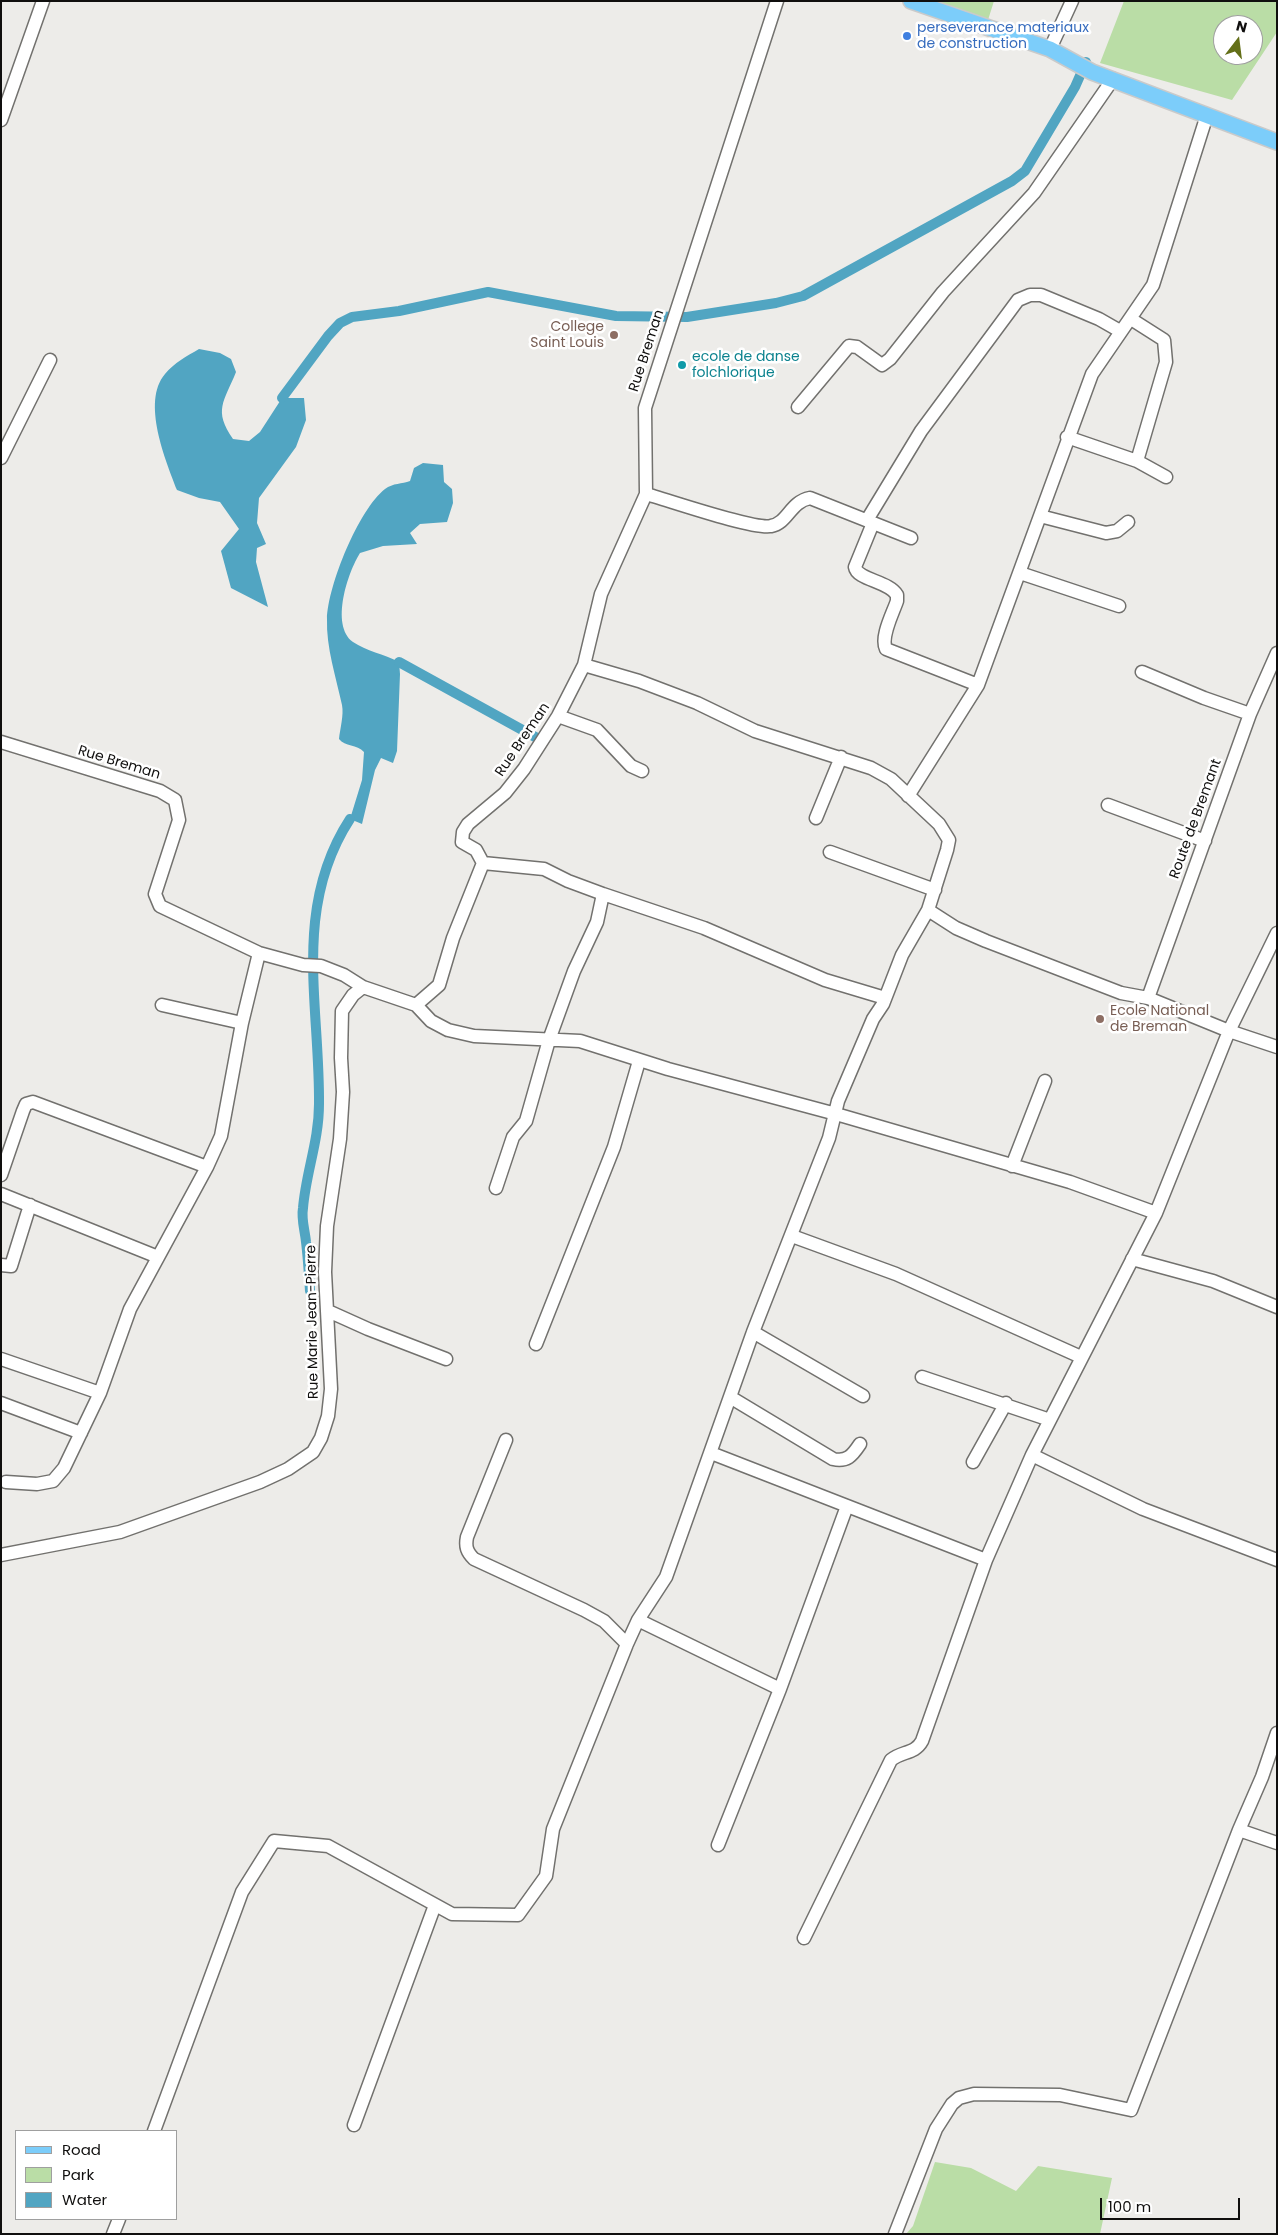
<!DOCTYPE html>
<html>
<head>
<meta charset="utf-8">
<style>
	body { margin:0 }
	#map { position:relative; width:1278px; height:2235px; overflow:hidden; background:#edece9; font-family:Poppins,sans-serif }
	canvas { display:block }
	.frame { position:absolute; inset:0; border:2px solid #100f0e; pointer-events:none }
	.legend { position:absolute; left:15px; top:2130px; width:162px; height:90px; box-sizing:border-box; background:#fff; border:1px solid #9f9f9f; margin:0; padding:6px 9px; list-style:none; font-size:15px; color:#100f0e }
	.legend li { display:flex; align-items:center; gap:10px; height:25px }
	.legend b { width:25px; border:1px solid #9f9f9f }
	.north { position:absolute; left:1213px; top:15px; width:50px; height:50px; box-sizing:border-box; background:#fff; border:1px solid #9f9f9f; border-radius:50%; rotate:15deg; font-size:14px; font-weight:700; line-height:20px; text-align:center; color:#100f0e }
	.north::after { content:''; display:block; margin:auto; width:18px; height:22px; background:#636f18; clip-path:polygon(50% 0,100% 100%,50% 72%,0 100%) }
	.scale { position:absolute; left:1100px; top:2198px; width:140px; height:22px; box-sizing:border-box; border:2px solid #100f0e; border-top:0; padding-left:6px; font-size:15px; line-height:18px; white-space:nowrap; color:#100f0e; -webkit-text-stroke:4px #fff; paint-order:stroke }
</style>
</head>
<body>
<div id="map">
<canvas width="1278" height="2235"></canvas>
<div class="frame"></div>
<ul class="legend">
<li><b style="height:6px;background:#7ccdfa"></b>Road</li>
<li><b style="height:14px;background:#badda6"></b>Park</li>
<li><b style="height:14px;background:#51a5c2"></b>Water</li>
</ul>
<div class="north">N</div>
<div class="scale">100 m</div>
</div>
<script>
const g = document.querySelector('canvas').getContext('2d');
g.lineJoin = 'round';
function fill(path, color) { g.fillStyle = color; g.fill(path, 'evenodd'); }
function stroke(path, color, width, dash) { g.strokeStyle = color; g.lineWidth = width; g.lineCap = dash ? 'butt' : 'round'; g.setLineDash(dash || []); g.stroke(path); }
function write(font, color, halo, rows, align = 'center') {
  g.font = font + ' Poppins,sans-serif'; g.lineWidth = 5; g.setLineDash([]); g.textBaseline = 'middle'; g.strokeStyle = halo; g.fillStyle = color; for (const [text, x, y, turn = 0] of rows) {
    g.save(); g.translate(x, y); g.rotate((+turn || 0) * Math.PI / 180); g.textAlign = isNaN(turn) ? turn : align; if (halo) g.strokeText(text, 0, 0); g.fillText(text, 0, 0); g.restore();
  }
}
const green = new Path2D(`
	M928,1H994L988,20Z
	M1124,1H1277V32L1232,100L1100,63ZM1223,25H1253V55H1223Z
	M935,2162L971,2168L1016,2191L1038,2166L1112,2178L1100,2234H906L913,2226Z`);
const water = new Path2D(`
	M199,349L220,353L231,359L236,372C224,402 213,410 233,439L249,441L260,432L282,398H304L306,420L296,447L259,498L257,523L266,544L257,548L256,562L268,607L231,588L221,551L239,529L220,502L199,498L177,490C166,461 141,402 165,374C174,363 187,356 199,349Z
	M423,463L443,465L444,482L452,489L453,503L447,522L420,524L410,533L417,544L383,546L360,553C348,572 330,625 353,642C366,651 384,654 399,662L400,674L397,751L393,763L381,758L375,770L362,824L350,819L362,780L364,752C357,744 345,747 339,739C340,729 344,715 342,705C336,677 326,647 327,619C328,585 359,509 385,489C393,483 402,484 410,481L414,468Z`);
const canal = new Path2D(`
	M282,398L328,336L340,323L352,317L399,311L488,292L616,316L687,317L776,303L803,296L1012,181L1025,171L1075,87L1086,62
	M399,662L537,738
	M310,1291C309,1275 308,1258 306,1242C305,1231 301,1219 303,1208C306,1172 319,1141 319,1104C320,1005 292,908 350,819`);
const minor = new Path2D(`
	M1050,49L1072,1
	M1,120L43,1
	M1131,319L1164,340L1166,362L1137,461L1166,477
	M798,407L849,346L857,347L882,365L890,359L943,292L1034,193L1113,79
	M1067,437L1137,461
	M1,458L50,360
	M646,494C668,500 754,530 771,526C788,523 790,502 810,498L911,538
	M1040,516L1106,533L1117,531L1128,522
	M867,520L921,431L1018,300L1030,295H1041L1099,319L1120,331
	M873,523L855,567C857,580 889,581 897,595V601C893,613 880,637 886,649L978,685
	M1020,573L1119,606
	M1142,672L1204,698L1250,714
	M558,716L597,730L631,766L642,771
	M1,742L160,791L175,800L179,820L155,894L160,906L259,953L303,965L321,966L344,975L363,987L416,1005L431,1021L448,1030L474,1036L580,1041L668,1069L836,1114L1070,1182L1156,1213
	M908,796L978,685L1092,374L1153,285L1207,115
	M1108,805L1205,841
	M816,818L841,757
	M830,852L935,890
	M483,863L544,869L568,881L603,894L704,928L825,980L885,998
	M928,910L956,928L986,941L1121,993L1148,998L1229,1031L1277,1047
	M1148,998L1250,714L1277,653
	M162,1005L242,1023
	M416,1005L439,985L453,938L483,863L476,850L462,842L463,832L468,824L505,793L524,769L558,716L584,665L601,594L646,494L645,408L777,1
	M1012,1166L1045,1081
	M1,1175L23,1111L26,1104L33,1102L207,1167
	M496,1188L513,1137L526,1121L549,1040L574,971L597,922L603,894
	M1,1194L158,1257
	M792,1236L896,1274L1081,1357
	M1132,1259L1213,1281L1277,1307
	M1,1265L11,1266L30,1205
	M328,1311L368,1329L446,1359
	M753,1332L863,1396
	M536,1344L614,1147L639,1061
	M1,1359L100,1393
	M922,1377L1050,1420
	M730,1397L833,1459C847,1462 852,1456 860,1444
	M1,1403L81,1433
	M506,1440L467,1537C465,1547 467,1552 474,1559L584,1610L604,1621L627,1644
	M711,1453L986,1560
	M1032,1455L1143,1509L1277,1560
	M973,1462L1006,1403
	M6,1482L37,1484L53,1481L64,1468L100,1393L130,1309L207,1167L221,1136L242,1023L259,953
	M1,1555L120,1532L260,1482L288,1469L313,1452L321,1438L328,1416L331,1389L325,1272L327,1226L340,1139L343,1092L341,1058L342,1011L353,995L363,987
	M638,1620L780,1689
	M1239,1830L1277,1843
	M718,1845L780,1689L847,1506
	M804,1938L891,1760C902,1751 915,1754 922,1741L986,1560L1032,1455L1156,1213L1229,1031L1277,933
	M354,2125L435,1905
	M154,2131L242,1892L274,1841L328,1846L452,1914L518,1915L546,1876L553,1829L627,1644L638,1620L666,1577L753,1332L829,1138L838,1101L873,1019L883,1004L902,955L928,910L947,850L949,840L939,824L891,779L871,768L755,731L697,703L639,681L584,665
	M113,2234L119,2219
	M895,2234L936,2129L952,2104L959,2098L974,2094L1060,2095L1131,2110L1239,1830L1262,1777L1277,1733`);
const major = new Path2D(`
	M911,1L1050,49L1092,72L1277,142`);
const markers = [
	[907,36,5,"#3f7fe0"],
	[614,335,5,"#8d6e63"],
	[682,365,5,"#0f9aa8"],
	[1100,1019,5,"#8d6e63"]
];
const shopNames = [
	["perseverance materiaux",917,28],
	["de construction",917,44]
];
const educationNames = [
	["College",604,327],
	["Saint Louis",604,343],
	["Ecole National",1110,1011,"left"],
	["de Breman",1110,1027,"left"]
];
const streetNames = [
	["Rue Breman",647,351,-72],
	["Rue Breman",523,740,-56],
	["Rue Breman",119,763,17],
	["Route de Bremant",1196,819,-70],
	["Rue Marie Jean-Pierre",313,1322,-91]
];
const cultureNames = [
	["ecole de danse",692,357],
	["folchlorique",692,373]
];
fill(green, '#badda6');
fill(water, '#51a5c2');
stroke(canal, '#51a5c2', 10);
stroke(minor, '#72716e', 15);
stroke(major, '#cacaca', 18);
stroke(minor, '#fff', 12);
stroke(major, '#7ccdfa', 15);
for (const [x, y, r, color] of markers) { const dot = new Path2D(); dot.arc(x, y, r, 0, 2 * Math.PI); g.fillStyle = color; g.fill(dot); stroke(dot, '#fff', 2); }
write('14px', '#366cbe', '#fff', shopNames, 'left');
write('14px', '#785e54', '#fff', educationNames, 'right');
write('14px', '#100f0e', '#fff', streetNames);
write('14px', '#0d838f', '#fff', cultureNames, 'left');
</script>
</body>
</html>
